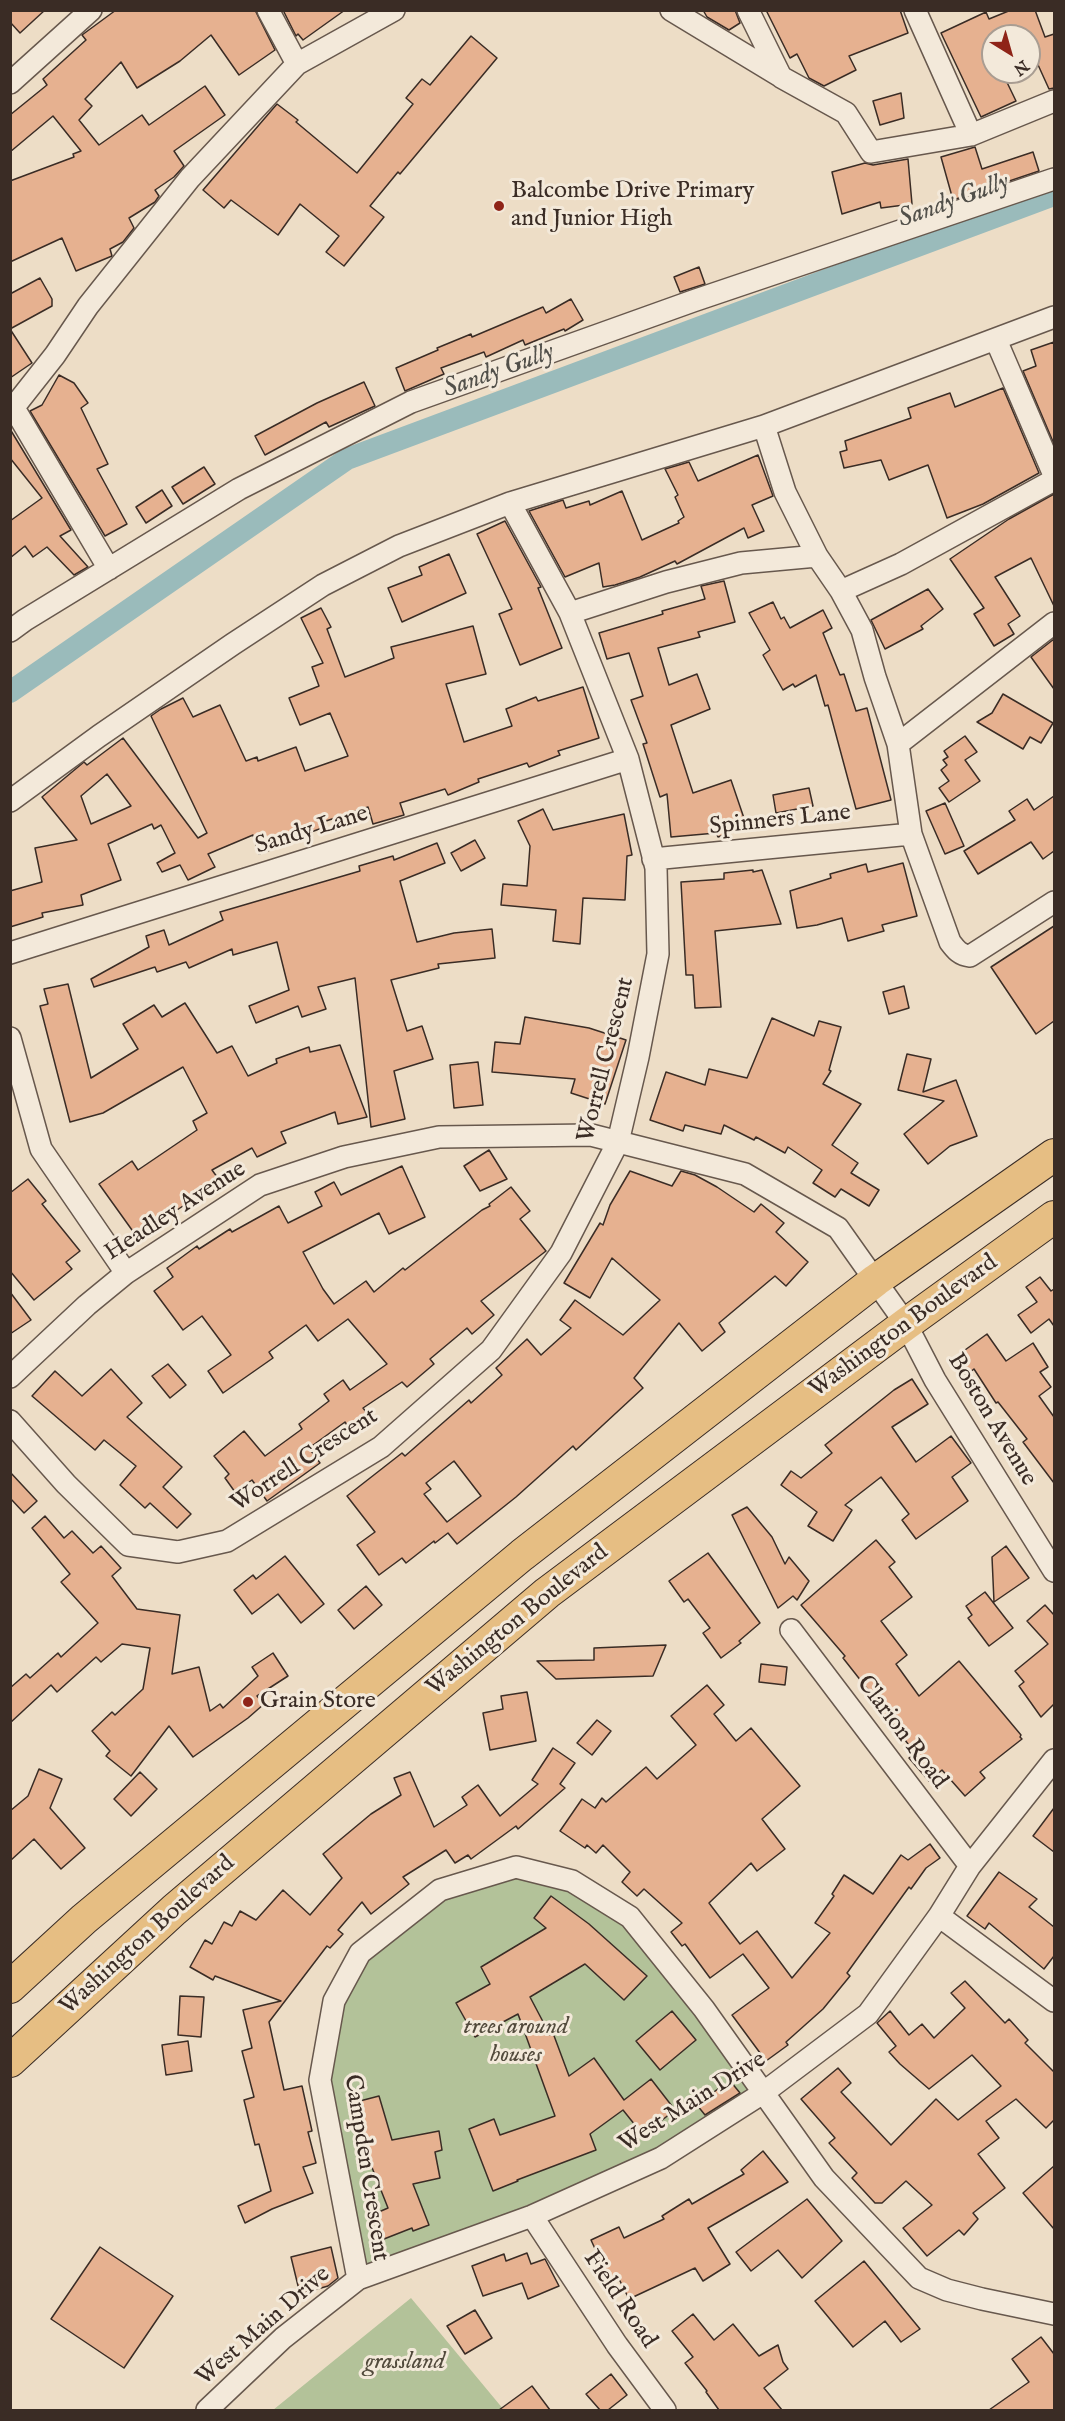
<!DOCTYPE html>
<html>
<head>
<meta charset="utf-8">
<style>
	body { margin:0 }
	#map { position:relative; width:1065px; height:2421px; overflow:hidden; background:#edddc6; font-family:"IM FELL English",serif }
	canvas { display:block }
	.frame { position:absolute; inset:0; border:12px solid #3a2c25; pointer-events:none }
	.north { position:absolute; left:981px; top:24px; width:60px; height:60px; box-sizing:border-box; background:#f3e9da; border:2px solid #a99d92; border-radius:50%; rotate:143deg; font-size:16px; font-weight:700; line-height:24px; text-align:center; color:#3a2c25 }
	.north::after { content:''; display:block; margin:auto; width:21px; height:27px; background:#8f2418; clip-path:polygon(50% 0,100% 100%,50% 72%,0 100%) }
</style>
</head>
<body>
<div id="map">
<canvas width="1065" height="2421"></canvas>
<div class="frame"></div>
<div class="north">N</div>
</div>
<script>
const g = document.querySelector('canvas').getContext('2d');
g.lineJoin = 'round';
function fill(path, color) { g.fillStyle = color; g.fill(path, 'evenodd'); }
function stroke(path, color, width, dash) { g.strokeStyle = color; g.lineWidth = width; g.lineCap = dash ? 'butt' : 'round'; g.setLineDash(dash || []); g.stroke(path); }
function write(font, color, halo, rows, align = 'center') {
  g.font = font + ' "IM FELL English",serif'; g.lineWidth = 6; g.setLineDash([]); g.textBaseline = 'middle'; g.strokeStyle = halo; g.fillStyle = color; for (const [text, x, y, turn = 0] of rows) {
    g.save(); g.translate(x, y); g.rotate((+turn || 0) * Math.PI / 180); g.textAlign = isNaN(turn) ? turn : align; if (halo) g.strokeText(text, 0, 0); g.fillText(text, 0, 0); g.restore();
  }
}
const green = new Path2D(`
	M516,1867L630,1917L755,2094L661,2158L358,2279L320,2080L360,1953L440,1890Z
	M411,2298L504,2410H273Z`);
const canal = new Path2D(`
	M10,692L347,459L1054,195`);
const building = new Path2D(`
	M10,10H45L20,33L10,22Z
	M116,10H255L275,50L239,75L211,35L180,61L137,88L121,62L85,99L92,106L79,120L99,145L142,115L149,125L205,86L225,115L174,151L184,166L174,177L155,190L159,196L155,202L129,218L134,228L123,242L110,249L112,256L76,271L62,238L10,262V181L74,157L73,154L81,151L53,116L10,152V115L47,85L43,79L86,40L82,35Z
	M283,10H345L303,40L298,34L296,36Z
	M703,10H735L740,23L729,30L707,17Z
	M766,10H900L908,33L849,56L856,70L824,86L809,78L797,54L790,58Z
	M1011,10H1035L1045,37L1054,34V88L1049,89L1034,56L1029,58V36H993V72H1002L1016,101L981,117L941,33L986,12L989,19Z
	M471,36L497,58L400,174L398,172L370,206L384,217L344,266L326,252L339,236L300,204L278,235L231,200L224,208L203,190L277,104L298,120L296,122L357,173L413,104L406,98L422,79L430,85Z
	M901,93L904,118L880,125L873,101Z
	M975,147L982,169L1033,152L1039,171L953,200L941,157Z
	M908,159L912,204L881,208L880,202L842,214L832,172L865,163L873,165Z
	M699,267L705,284L680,292L674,277Z
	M40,278L52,299V306L10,329V294Z
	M571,299L583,320L565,331L564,329L525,345L523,340L486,357L484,352L441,368L444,374L405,391L396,368L438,350L437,348L471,334L472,337L543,307L546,313Z
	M10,329L32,363L10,378Z
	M1054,342V444L1023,371L1036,366L1031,350Z
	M59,375L74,383L88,403L81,408L108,464L97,469L127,524L105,536L30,411L42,405Z
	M364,382L375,406L329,427L326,422L265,455L255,436L317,403Z
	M1003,388L1039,473L983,504L947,518L928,465L889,480L881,460L844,468L840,452L847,450L845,441L911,418L908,408L950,393L955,407Z
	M10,429L71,530L60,536L88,567L74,575L47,547L33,557L25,546L10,558V521L42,498L10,458Z
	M758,455L773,496L752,505L764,531L748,538L744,528L677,564L675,561L640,577L615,585L603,587L599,563L565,577L529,511L563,500L566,508L589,501L590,505L622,491L642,540L679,523L678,521L684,517L675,497L678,495L665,469L689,462L698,481Z
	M204,467L215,484L183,504L172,487Z
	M162,490L172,506L146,523L136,507Z
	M1054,494V606L1031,558L995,577L1020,616L1008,624L1014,634L994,646L974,614L984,608L950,559L1009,519Z
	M505,521L541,587L538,588L562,648L520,665L499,614L512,609L477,534Z
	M449,554L466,593L402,622L388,588L422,575L419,567Z
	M724,581L735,622L698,632L700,637L658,648L669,685L697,674L710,709L671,725L693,793L731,780L747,827L718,837L716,833L671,837L667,794L660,797L643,744L647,743L631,700L643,696L629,653L607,659L599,633L663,614L662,611L705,599L701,586Z
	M928,589L943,609L921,626L923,629L885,649L871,620Z
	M773,602L781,619L784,617L790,628L823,610L832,628L823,633L840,675L844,674L856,711L867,708L891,800L856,809L828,705L825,706L816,675L795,687L793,684L783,690L763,655L770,650L749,613Z
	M321,608L331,627L327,629L345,677L394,658L391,647L473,626L486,674L446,684L464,742L512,726L506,709L536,697L538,701L583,687L599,738L558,751L560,755L529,767L527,763L478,779L479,782L448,795L445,789L400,803L404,815L373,824L368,807L323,822L325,827L286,841L287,844L259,854L253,835L208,854L215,867L188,880L180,865L162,872L157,863L175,853L161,825L154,829L152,824L108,844L121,880L81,895L83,905L42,913L43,917L10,927V891L42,882L35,848L77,840L42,797L84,762L87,765L123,738L198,838L207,833L151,716L161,709L183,698L193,717L220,705L246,761L257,757L258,761L296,747L305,771L348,756L330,713L300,725L289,698L319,686L312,667L323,663L301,618ZM107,774L131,806L91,824L81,796Z
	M1054,639V689L1031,657Z
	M1003,694L1053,723L1041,743L1030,737L1023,749L977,722L992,713Z
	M965,736L977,752L965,760L980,781L949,802L939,788L949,781L941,770L947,765L943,760L948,757L944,751Z
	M809,788L813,806L776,813L773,795Z
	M1054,796V851L1043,859L1031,842L978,874L964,851L1015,820L1009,811L1027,799L1034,810Z
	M945,803L964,846L945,854L926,811Z
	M543,809L553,830L624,814L632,855L627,856L625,900L583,898L580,944L553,941L556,910L501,905L503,884L527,886L530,846L518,821Z
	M475,840L485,858L461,871L451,853Z
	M437,843L445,863L400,881L417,942L454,933L492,929L495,958L438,964L439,968L391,980L407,1031L422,1026L433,1059L394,1071L405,1119L371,1127L355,978L318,987L326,1009L302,1017L298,1006L256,1023L249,1006L289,990L277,942L233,955L232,949L189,968L186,962L157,972L155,967L94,987L91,979L149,947L146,936L164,930L169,945L223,920L220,912L360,871L359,866L393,856L394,860Z
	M903,863L917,916L882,925L884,931L848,941L842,918L817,925L797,928L790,891L831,878L830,874L866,864L868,872Z
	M753,870V872L762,870L781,924L715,931L721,1007L695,1008L693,975H686L681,882L724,879V873Z
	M1054,926V1021L1036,1034L991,967Z
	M68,984L91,1078L138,1049L123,1024L154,1005L162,1017L185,1003L217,1053L232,1046L248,1076L277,1063L276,1059L309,1047L310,1052L340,1045L367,1117L338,1124L335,1112L281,1132L286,1143L257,1157L252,1148L212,1170L220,1181L137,1237L99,1184L132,1161L138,1170L197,1130L193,1121L207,1113L183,1067L103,1113L70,1122L40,1006L48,1004L44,989Z
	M904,986L909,1008L889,1014L883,992Z
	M525,1017L589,1028L626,1040L605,1104L571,1093L575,1079L492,1072L495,1042L520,1044Z
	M772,1018L814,1036L819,1021L841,1027L829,1070L831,1071L823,1084L861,1104L832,1145L858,1163L851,1173L879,1190L869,1206L841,1189L835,1197L813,1183L822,1170L788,1147L785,1153L756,1137L754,1140L724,1125L721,1134L685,1125L683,1131L650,1120L666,1072L705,1085L709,1069L747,1078Z
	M907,1054L931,1059L923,1092L956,1080L977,1136L950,1146L928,1164L904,1134L944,1101L898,1090Z
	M478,1062L483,1105L454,1108L450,1065Z
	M489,1150L507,1179L480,1191L464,1166Z
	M402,1166L425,1217L389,1234L379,1213L303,1252L323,1289L334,1304L366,1281L374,1292L403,1268L405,1270L482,1210L490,1206L489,1204L511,1187L530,1211L520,1219L546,1251L481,1301L494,1315L472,1334L467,1328L430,1359L434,1364L407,1387L402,1382L363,1408L370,1417L351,1431L345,1422L309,1448L320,1463L267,1501L252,1480L235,1492L225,1478L229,1474L214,1456L244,1431L265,1456L302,1429L299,1424L329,1401L324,1394L343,1380L350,1390L387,1364L348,1319L318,1341L306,1325L269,1352L273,1358L223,1393L208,1371L231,1355L202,1316L183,1330L154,1291L173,1277L167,1268L197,1246L199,1249L230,1229L232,1232L279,1206L288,1223L322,1206L315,1192L334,1182L341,1195Z
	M630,1171L672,1186L681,1171L695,1175L717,1187L754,1212L761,1204L784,1223L776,1232L808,1262L786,1286L775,1276L719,1323L725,1332L702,1351L679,1323L634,1378L643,1388L576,1450L573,1446L516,1497L457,1544L448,1533L435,1543L434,1541L406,1563L402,1558L379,1575L357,1545L375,1532L347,1496L402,1453L405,1456L469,1400L471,1403L502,1375L496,1368L527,1339L541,1355L571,1328L560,1320L575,1300L623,1335L660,1300L612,1258L590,1298L564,1283L600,1223L603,1225L610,1205ZM454,1461L481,1496L447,1522L424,1494L431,1489L426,1483Z
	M28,1179L46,1201L42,1204L80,1251L66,1262L72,1269L34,1300L10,1271V1193Z
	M1040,1277L1051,1291L1054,1289V1326L1049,1319L1031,1333L1018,1315L1037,1302L1026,1287Z
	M10,1292L31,1320L10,1334Z
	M987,1334L1006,1361L1033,1343L1048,1367L1040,1372L1051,1387L1039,1396L1054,1417V1483L1023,1442L1027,1439L998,1402L996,1403L974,1369L966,1375L954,1358Z
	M168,1364L186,1385L170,1398L152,1376Z
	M111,1369L142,1403L127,1417L182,1467L163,1487L191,1514L177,1528L150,1503L145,1508L120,1485L136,1466L104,1440L95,1450L32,1396L55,1371L82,1396Z
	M912,1379L928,1404L892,1427L916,1462L951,1436L971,1463L952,1477L968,1501L916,1539L902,1520L909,1514L881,1477L845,1505L852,1510L833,1541L808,1526L817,1512L781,1485L791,1471L801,1478L832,1453L825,1445L894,1390Z
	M10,1472L37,1501L24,1513L10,1498Z
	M747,1507L772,1537L785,1564L789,1557L809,1581L797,1600L793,1596L778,1608L732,1515Z
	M45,1516L64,1538L72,1531L93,1553L101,1546L121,1568L112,1576L137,1609L180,1615L172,1674L199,1667L210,1711L220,1704L223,1708L258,1676L252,1667L273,1653L288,1676L257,1696L264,1704L248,1718L193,1757L169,1726L131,1776L106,1756L110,1751L92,1731L112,1712L115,1715L143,1689L150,1648L122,1644L101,1662L96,1657L57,1692L51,1685L10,1723V1688L26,1674L30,1678L58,1653L61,1657L98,1623L61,1582L70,1574L32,1528Z
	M876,1540L895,1562L889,1567L912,1597L881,1621L907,1655L896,1664L919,1696L959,1661L1021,1735L1020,1737L1022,1739L980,1772L985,1778L965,1796L942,1770L929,1781L909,1758L915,1753L888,1718L887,1719L867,1692L869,1691L843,1658L845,1656L801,1605Z
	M1006,1546L1029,1578L994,1602L992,1557Z
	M708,1553L760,1623L739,1641L741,1643L721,1658L703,1633L710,1628L688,1599L684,1602L669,1581Z
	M285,1556L324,1604L301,1623L278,1594L252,1614L234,1590L253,1575L256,1579Z
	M366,1586L382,1605L354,1629L338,1610Z
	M985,1592L1013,1628L989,1646L968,1618L972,1615L966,1606Z
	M1045,1605L1054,1615V1704L1041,1717L1019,1686L1024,1682L1015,1671L1048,1644L1027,1621Z
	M666,1645L653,1676L556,1679L537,1661L594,1660V1648Z
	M761,1664L787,1667L785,1685L759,1682Z
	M707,1685L724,1705L714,1714L736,1741L751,1728L800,1786L762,1819L785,1849L757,1871L751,1863L709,1903L740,1944L757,1931L792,1978L830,1933L815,1923L834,1896L832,1894L844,1875L873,1894L901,1855L908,1860L930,1844L940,1858L926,1868L911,1889L909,1887L847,1973L850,1976L823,2009L786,2042L788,2045L766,2061L732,2015L769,1988L743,1954L710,1978L685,1944L682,1946L671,1932L682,1923L644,1889L637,1896L622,1882L630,1872L603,1845L596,1853L587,1845L585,1848L560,1831L582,1799L595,1808L602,1798L606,1802L646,1767L657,1779L696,1745L671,1716Z
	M527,1692L536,1741L490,1750L483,1713L503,1709L501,1696Z
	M597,1720L611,1731L592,1755L577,1743Z
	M553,1748L575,1763L560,1784L565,1788L518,1829L516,1826L471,1859L468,1855L455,1863L446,1850L403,1877L409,1884L371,1914L362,1902L338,1930L343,1934L330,1948L327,1946L269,2022L284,2090L302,2086L312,2131L308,2132L316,2163L303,2167L313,2193L272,2209L245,2223L238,2206L271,2191L259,2144L255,2145L244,2100L254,2097L242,2051L252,2048L243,2010L281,2001L215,1976L213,1980L190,1967L205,1940L212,1944L224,1922L232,1926L240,1911L256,1920L283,1890L310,1915L342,1878L323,1854L371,1814L401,1795L394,1778L410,1772L434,1827L467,1805L462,1797L478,1785L500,1816L538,1784L532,1780Z
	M39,1769L62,1779L50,1808L85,1848L61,1869L34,1839L10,1861V1811L28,1796Z
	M140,1772L157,1789L131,1816L114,1799Z
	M1054,1808V1852L1033,1836Z
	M999,1872L1037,1899L1029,1907L1054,1927V1956L1044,1969L989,1923L985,1929L967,1916Z
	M551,1896L589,1924L647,1976L624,2000L585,1964L530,1997L550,2035L553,2033L569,2076L594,2058L624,2100L651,2079L675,2110L643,2135L623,2110L590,2134L596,2150L517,2180L518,2181L493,2191L469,2129L494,2119L500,2135L555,2116L518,2014L475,2037L456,2003L490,1984L481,1967L546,1928L534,1918Z
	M965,1981L1005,2023L1009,2019L1028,2040L1025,2043L1054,2072V2120L1046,2128L1016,2099L986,2121L999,2138L978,2154L1005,2188L973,2213L978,2219L964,2235L959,2230L927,2256L903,2228L932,2205L906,2181L882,2203H875L852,2178L857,2173L829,2143L835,2138L801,2099L838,2068L851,2083L841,2092L891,2145L936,2099L958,2120L1001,2086L972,2055L929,2089L900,2064L889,2052L896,2046L877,2023L890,2011L909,2035L922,2024L934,2038L965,2008L951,1993Z
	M180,1996L204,1997L201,2037L178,2035Z
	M672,2011L696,2040L660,2070L636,2041Z
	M188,2041L192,2071L166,2075L162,2045Z
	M731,2082L740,2093L705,2115L697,2105L723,2085L724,2087Z
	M379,2096L392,2140L439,2131L442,2150L435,2152L440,2178L413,2184L429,2225L413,2231L412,2228L384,2239L374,2214L388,2208L371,2165L366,2166L360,2142L366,2140L356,2102Z
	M763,2151L788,2182L708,2228L730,2264L703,2281L695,2268L629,2299L617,2275L609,2279L591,2240L619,2227L624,2238L664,2219L662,2216L689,2199L692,2204L744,2174L741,2170Z
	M1054,2166V2229L1023,2193Z
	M807,2199L842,2241L802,2278L778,2250L751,2271L736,2252Z
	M100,2247L173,2296L124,2368L51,2319Z
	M331,2247L338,2278L328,2286L300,2294L291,2257Z
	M527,2253L531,2264L545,2259L559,2286L528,2299L522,2283L483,2296L472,2266L504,2254L506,2261Z
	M864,2261L920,2329L901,2342L885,2321L853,2347L815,2301Z
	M475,2310L492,2338L465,2354L447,2326Z
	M693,2314L714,2340L733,2324L759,2356L778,2345L783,2362L788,2369L764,2388L782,2410H719L706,2392L707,2391L685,2363L693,2357L672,2331Z
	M1041,2337L1054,2354V2410H989L1029,2382L1012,2359Z
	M611,2374L627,2395L608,2410H600L586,2394Z
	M532,2386L550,2410H499Z`);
const minor = new Path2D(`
	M268,10L297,64
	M671,10L780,76
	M748,10L781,77L846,113L871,152L971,135L1054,101
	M915,10L971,135
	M10,83L91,10
	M996,340L1054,475
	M14,408L109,569
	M10,412L55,355L88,306L190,178L297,64L394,10
	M764,426L785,492L817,556L841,591L862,630L875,677L898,744L911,834L950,942C956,950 960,955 970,956L1054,902
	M841,591L901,564L1054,480
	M570,613L666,582L741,563L817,556
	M10,631L25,620L239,489L411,402L693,301L1054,179
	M898,744L1054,623
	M10,801L99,736L233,644L323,585L399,546L510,503L764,426L1054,317
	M653,859L911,834
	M10,953L628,759
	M10,1038L41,1149L126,1273
	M10,1377L87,1305L126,1273L260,1185L344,1157L439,1137L591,1135L745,1174L838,1228L906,1324L935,1380L1054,1571
	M10,1421L66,1484L128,1545L178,1552L227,1541L381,1447L491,1350L561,1253L618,1142L638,1057L658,954L656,868L628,759L570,613L510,503
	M791,1630L970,1866
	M939,1916L1054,2001
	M532,2216L617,2345L665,2410
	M358,2279L320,2080L334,2001L360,1953L440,1890L516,1867L572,1881L630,1917L704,2009L824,2178L919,2278L947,2290L982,2299L1054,2314
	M207,2410L283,2338L358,2279L532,2216L661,2158L763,2093L868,2014L939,1916L970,1866L1054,1760`);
const highway = new Path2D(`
	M10,1987L84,1919L522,1555L876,1280L1054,1155
	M10,2061L174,1910L547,1593L906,1324L1054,1217`);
const markers = [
	[499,206,6,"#8f2418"],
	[248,1702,6,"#8f2418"]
];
const poiNames = [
	["Balcombe Drive Primary",511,192],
	["and Junior High",511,220],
	["Grain Store",260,1702]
];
const streetNames = [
	["Spinners Lane",780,821,-6],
	["Sandy Lane",312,831,-17],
	["Worrell Crescent",607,1060,-76],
	["Headley Avenue",176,1212,-33],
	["Washington Boulevard",904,1327,-36],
	["Boston Avenue",991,1420,59],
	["Worrell Crescent",305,1461,-33],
	["Washington Boulevard",518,1621,-39],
	["Clarion Road",901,1733,53],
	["Washington Boulevard",148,1936,-42],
	["West Main Drive",693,2103,-32],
	["Campden Crescent",365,2168,81],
	["Field Road",619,2300,56],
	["West Main Drive",264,2327,-41]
];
const parkNames = [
	["trees around",516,2028],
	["houses",516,2056],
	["grassland",405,2363]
];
const waterNames = [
	["Sandy Gully",954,202,-20],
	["Sandy Gully",499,372,-20]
];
fill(green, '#b3c299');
stroke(canal, '#9abbbb', 22);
fill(building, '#e6b190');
stroke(building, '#3a2c25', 1.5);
stroke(minor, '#67584d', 24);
stroke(highway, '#3a2c25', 34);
stroke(minor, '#f3e9da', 21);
stroke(highway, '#e6be83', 32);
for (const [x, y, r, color] of markers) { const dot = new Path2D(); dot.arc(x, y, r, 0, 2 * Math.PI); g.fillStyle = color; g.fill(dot); stroke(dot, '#f3e9da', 2); }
write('24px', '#3a2c25', '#f3e9da', poiNames, 'left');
write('24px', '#3a2c25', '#f3e9da', streetNames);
write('italic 24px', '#524a3c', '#f3e9da', parkNames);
write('italic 26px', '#52504a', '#f3e9da', waterNames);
</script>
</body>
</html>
